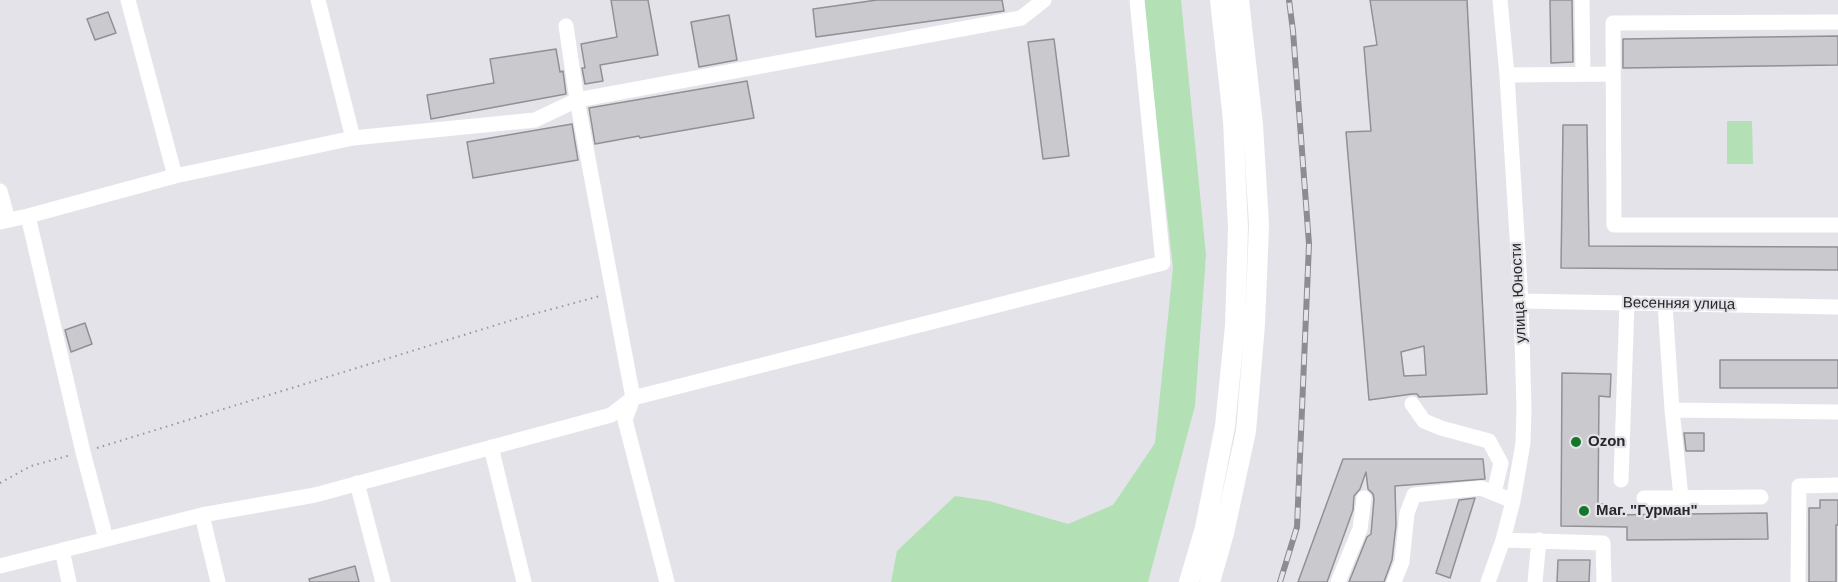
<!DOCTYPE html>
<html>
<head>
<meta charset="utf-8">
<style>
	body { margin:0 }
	canvas { display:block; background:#e4e3e9 }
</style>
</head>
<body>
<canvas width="1838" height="582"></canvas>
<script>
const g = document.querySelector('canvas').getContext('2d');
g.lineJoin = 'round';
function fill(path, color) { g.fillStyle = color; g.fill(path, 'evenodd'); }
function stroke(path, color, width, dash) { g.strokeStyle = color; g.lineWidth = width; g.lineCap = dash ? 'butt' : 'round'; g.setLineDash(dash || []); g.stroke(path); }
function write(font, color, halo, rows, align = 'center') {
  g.font = font + ' Arial,sans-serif'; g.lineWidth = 4.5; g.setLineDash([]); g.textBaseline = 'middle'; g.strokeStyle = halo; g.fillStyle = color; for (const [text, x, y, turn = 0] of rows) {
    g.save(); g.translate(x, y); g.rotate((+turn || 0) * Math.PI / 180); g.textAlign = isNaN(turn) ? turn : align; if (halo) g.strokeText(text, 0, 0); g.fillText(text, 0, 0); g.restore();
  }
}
const green = new Path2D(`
	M1143,0H1181L1206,255L1195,406L1148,582H891L897,551L955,496L989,501L1068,524L1113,505L1155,443L1173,268Z
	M1727,121H1752L1753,164H1727Z`);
const building = new Path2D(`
	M611,0H648L658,55L600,65L603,81L585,84L582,68H585L581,44L617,37Z
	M877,0H1002L1004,11L816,37L813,9Z
	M1370,0H1467L1487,394L1419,397L1417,394H1412L1369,400L1346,132L1371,131L1364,47L1377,45ZM1424,346L1426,375L1404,376L1401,352Z
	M1550,0H1572L1573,62L1551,63Z
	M108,12L116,33L95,40L87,19Z
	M729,15L737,60L699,67L691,22Z
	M1838,36V65L1623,68V39Z
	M1054,39L1069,156L1043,159L1028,42Z
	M556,49L560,72L563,71L566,94L431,119L427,95L494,83L490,59Z
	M747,81L754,118L640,138L639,136L595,144L589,108Z
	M572,124L578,160L473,178L467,142Z
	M1563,125H1587L1589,246L1838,247V270L1561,268Z
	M85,323L92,344L71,352L65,330Z
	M1720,360H1838V388H1720Z
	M1562,373L1611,374L1610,397L1599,396L1598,504H1608V515L1767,513L1768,539L1627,540V527L1561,526Z
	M1684,433H1704V451H1686Z
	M1343,459H1483L1485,479L1395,486L1396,525L1392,560L1384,582H1349L1367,537L1371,534L1374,499L1373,494L1368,489L1366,472L1360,489L1354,496L1353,510L1327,582H1298Z
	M1475,498L1450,578L1436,573L1459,500Z
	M1820,500H1838V525H1836V582H1809V508H1820Z
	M1558,560H1590L1589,582H1557Z
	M355,566L359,582H310L309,579Z`);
const path = new Path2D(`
	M97,448L519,318L600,296
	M0,483L31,466L71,455`);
const minor = new Path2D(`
	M128,0L175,176
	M318,0L353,138
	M1582,0L1583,74
	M1838,22L1613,23L1614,225H1838
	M566,26L577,100L633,398L1163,263L1137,0
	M1507,75L1612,74
	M0,191L8,220
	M28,216L83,452L106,539
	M0,222L28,216L175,176L353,138L535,120L577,100L1021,18L1044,0
	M1521,301L1838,307
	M1665,304L1672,410L1681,497
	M633,398L625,420L667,582
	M1412,404L1424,421L1441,428L1489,441L1501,463L1494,493
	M1672,410L1838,412
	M491,447L524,582
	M1621,480L1627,303
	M357,483L383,582
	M1644,498L1761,497
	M202,515L218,582
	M1503,540L1603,543L1604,582
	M62,550L69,582
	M0,566L202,515L315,495L611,415L633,398
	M1338,582L1360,529L1364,498
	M1394,582L1402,562L1407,513L1414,495L1481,488L1513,501
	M1488,582L1503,540L1513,501L1523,443L1524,409L1521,301L1507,75L1500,0
	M1535,582L1539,540
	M1798,582L1799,486L1838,485`);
const major = new Path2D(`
	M1189,582L1205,528L1225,426L1235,326L1238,229L1233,120L1220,0
	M1210,582L1224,533L1246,431L1255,324L1259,225L1253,125L1239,0`);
const rail = new Path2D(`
	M1280,582L1297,527L1309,244L1293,31L1289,0`);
const markers = [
	[1576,442,6,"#157829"],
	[1584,511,6,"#157829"]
];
const streetNames = [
	["улица Юности",1519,293,-93],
	["Весенняя улица",1679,304,1]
];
const poiNames = [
	["Ozon",1588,442],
	["Маг. \"Гурман\"",1596,511]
];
fill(green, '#b3e1b5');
fill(building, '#c9c9ce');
stroke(building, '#919095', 1.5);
stroke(path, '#97969a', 2, [1.5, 4.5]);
stroke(minor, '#fff', 15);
stroke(major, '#fff', 20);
stroke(rail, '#8d8d91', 6);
stroke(rail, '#e4e3e9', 4, [11]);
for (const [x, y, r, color] of markers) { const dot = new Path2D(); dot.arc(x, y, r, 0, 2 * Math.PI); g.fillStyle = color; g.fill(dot); stroke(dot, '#e4e3e9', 2); }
write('15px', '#272729', '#e4e3e9', streetNames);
write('bold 15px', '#272729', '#e4e3e9', poiNames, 'left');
</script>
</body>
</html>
